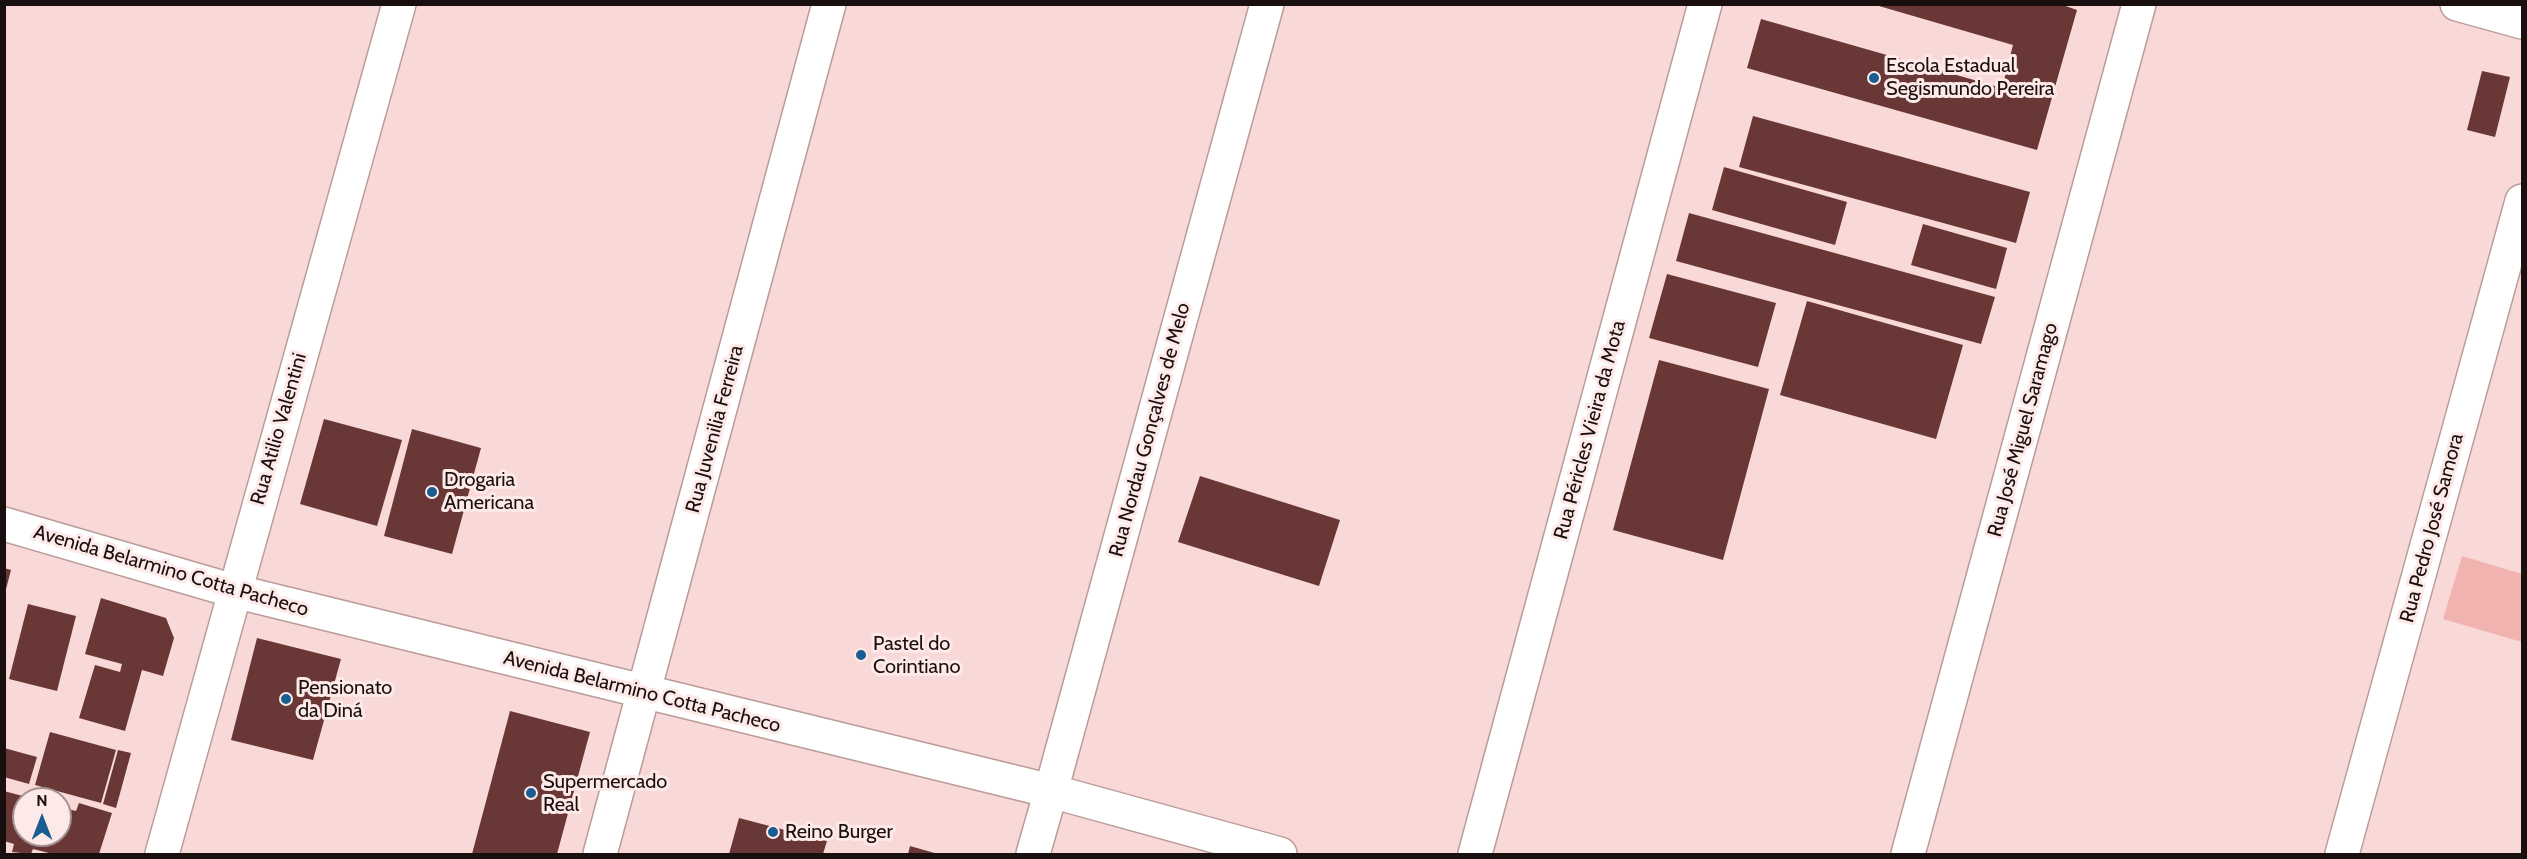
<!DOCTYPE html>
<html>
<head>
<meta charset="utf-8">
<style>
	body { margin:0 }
	#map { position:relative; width:2527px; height:859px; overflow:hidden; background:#f9d9d7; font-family:Cabin,sans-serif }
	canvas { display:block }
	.frame { position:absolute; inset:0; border:6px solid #190f0e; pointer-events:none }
	.north { position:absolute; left:12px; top:787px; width:60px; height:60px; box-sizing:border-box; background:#fdeae8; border:2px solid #a29291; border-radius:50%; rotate:0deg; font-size:16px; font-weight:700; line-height:24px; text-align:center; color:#190f0e }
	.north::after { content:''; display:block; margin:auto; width:21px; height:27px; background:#1a5d92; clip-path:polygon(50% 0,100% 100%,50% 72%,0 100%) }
</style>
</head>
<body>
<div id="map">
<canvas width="2527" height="859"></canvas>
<div class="frame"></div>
<div class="north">N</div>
</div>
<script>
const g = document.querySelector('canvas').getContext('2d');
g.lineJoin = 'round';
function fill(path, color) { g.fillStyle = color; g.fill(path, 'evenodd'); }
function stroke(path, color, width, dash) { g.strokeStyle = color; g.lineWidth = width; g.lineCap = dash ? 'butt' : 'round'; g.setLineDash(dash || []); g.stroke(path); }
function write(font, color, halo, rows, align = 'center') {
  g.font = font + ' Cabin,sans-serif'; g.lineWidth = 6; g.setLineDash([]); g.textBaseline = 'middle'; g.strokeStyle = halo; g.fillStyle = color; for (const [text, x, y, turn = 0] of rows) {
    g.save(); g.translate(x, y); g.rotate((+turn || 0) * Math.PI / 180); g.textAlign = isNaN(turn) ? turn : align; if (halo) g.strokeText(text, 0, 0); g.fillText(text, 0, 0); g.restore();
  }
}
const green = new Path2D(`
	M2462,556L2522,574V642L2443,619Z`);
const building = new Path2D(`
	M1872,4H2060L2077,10L2037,150L1747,68L1761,19L2002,88L2013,45Z
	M2482,71L2510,77L2495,137L2467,130Z
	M1753,116L2030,192L2016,243L1739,167Z
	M1724,167L1847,202L1835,245L1712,210Z
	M1689,213L1995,297L1981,344L1676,261Z
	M1923,224L2007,248L1996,289L1911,265Z
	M1667,274L1776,303L1758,367L1649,338Z
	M1807,301L1963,345L1936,439L1780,395Z
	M1659,360L1769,389L1723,560L1613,530Z
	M324,419L402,440L377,526L300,504Z
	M412,429L481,448L452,554L384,536Z
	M1200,476L1340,520L1319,586L1178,542Z
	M4,568L11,570L5,593H4Z
	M101,598L166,618L174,638L163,676L142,670L125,731L79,718L95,665L120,672L122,664L85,654Z
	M28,604L76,616L57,691L9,679Z
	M257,638L341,659L313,760L231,740Z
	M510,711L590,732L557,854H472Z
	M50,732L116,750L101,803L35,785Z
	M4,748L37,757L29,784L4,777Z
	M118,750L131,753L116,808L103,804Z
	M4,791L30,798L24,799V835H60V807L76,811L79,803L112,813L99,854H53L33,849L31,854L12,852L14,844L4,841Z
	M739,818L827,841L823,854H729Z
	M910,846L938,854H908Z`);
const minor = new Path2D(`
	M2457,4L2522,22
	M162,854L399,4
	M600,854L829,4
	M1033,854L1051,791
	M1475,854L1705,4
	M1908,854L2139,4
	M2342,854L2522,201`);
const tertiary = new Path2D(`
	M4,524L234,591L1051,791L1280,854
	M1051,791L1267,4`);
const markers = [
	[1874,78,6,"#1a5d92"],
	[432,492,6,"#1a5d92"],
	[861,655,6,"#1a5d92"],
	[286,699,6,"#1a5d92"],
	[531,793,6,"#1a5d92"],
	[773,832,6,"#1a5d92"]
];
const poiNames = [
	["Escola Estadual",1886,66],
	["Segismundo Pereira",1886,89],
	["Drogaria",444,480],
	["Americana",444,503],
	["Pastel do",873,644],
	["Corintiano",873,667],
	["Pensionato",298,688],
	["da Diná",298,711],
	["Supermercado",543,782],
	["Real",543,805],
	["Reino Burger",785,832]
];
const streetNames = [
	["Rua Atilio Valentini",279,429,-74],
	["Rua Juvenilia Ferreira",715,429,-75],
	["Rua Nordau Gonçalves de Melo",1150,430,-75],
	["Rua Péricles Vieira da Mota",1590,430,-75],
	["Rua José Miguel Saramago",2023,430,-75],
	["Rua Pedro José Samora",2432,528,-75],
	["Avenida Belarmino Cotta Pacheco",171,571,16],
	["Avenida Belarmino Cotta Pacheco",642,692,14]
];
fill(green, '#f0b3af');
fill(building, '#693735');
stroke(minor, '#ba9c99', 36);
stroke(tertiary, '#ba9c99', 36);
stroke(minor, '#fff', 33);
stroke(tertiary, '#fff', 33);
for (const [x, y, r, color] of markers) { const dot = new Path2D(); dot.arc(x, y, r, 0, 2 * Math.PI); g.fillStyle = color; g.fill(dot); stroke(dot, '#fdeae8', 2); }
write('20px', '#190f0e', '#fdeae8', poiNames, 'left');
write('20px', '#190f0e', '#fdeae8', streetNames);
</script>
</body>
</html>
